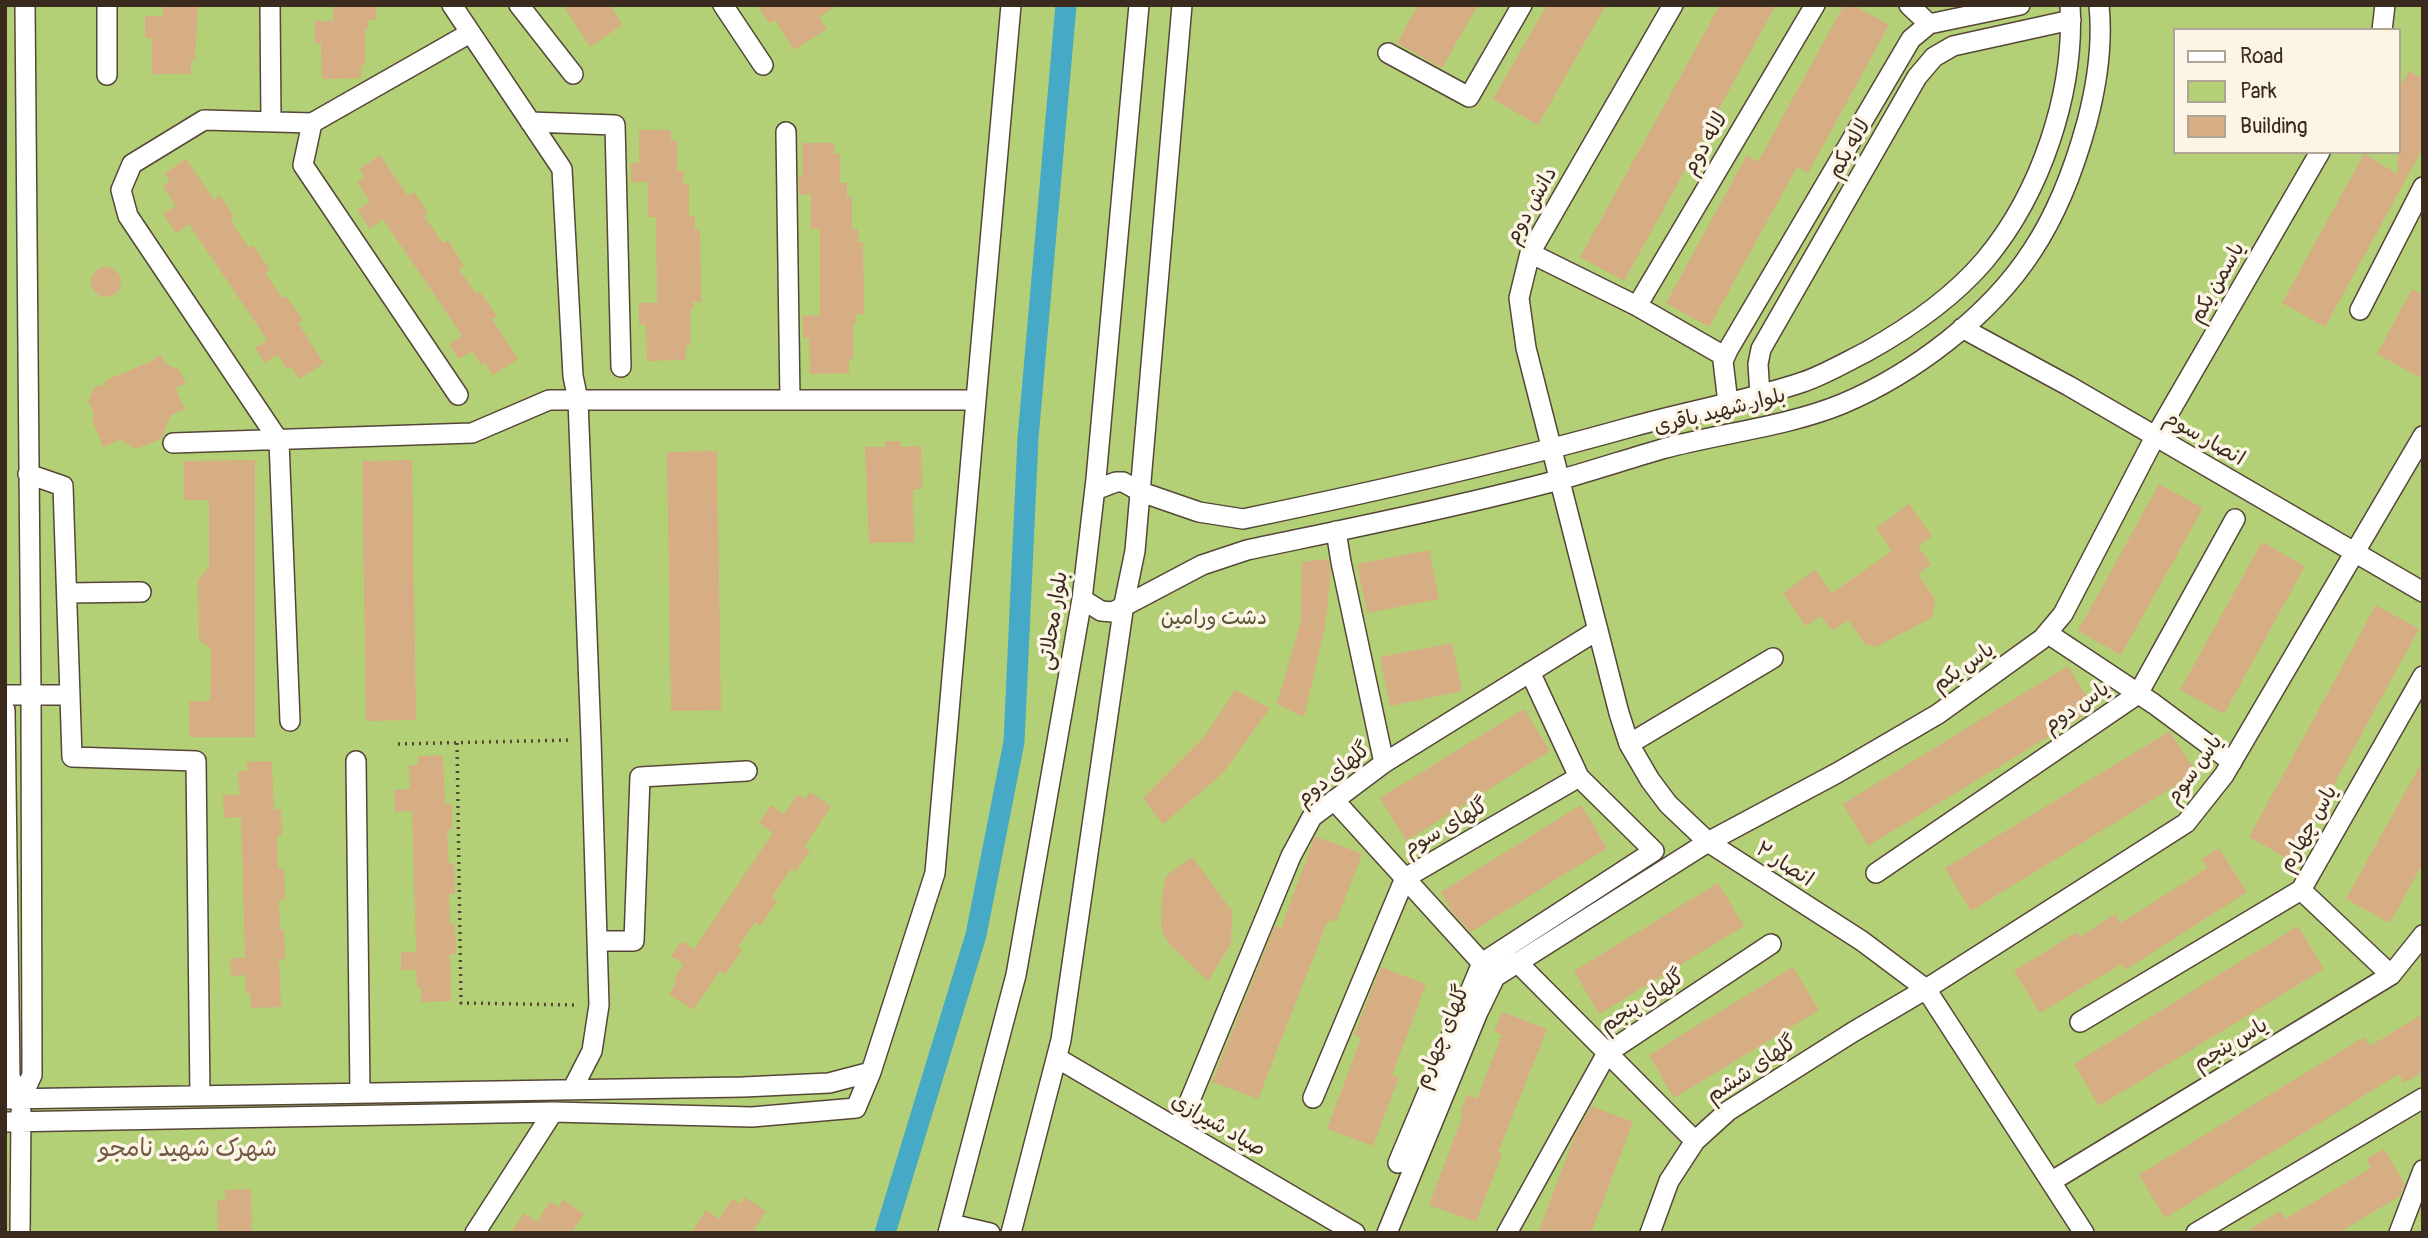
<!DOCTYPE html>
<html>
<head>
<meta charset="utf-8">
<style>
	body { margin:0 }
	#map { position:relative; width:2428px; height:1238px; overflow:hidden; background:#f1e3c5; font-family:Pangolin,sans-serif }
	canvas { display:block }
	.frame { position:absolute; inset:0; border:7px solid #3b2a1e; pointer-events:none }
	.legend { position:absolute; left:2173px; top:28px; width:228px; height:126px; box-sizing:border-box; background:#fcf5e5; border:2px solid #afa495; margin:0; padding:9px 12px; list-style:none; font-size:21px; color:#3b2a1e }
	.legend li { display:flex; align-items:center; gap:14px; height:35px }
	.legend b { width:35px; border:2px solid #afa495 }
</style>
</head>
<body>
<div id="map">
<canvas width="2428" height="1238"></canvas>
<div class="frame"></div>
<ul class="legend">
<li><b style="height:9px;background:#fff"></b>Road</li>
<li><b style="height:19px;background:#b4d076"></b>Park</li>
<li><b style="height:19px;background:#d7ad84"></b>Building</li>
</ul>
</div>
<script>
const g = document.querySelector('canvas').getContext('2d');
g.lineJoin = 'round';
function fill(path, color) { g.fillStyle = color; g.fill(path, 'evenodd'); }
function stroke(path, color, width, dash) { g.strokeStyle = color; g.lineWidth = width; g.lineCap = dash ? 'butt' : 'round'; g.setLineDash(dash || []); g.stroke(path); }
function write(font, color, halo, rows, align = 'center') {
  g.font = font + ' Pangolin,"Playpen Sans Arabic",sans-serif'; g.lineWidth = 7; g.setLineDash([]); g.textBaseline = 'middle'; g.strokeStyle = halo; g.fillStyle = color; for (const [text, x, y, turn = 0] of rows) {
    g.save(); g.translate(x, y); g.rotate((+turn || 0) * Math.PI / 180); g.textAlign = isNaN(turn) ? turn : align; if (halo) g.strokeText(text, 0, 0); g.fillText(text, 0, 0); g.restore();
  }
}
const green = new Path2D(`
	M5,5H2423V1233H5ZM2174,30H2398V152H2174Z`);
const canal = new Path2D(`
	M885,1233L976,935L1014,742L1028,438L1066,5`);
const building = new Path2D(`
	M163,5H198L195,60H191V74H152V38H145V16H163Z
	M333,5H376V20H368V29H365V65H361V78L322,79L321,43H315V21H333Z
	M563,5H610L622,25L590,47Z
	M757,5H837L819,17L827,29L794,50L775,20L769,23Z
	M1418,5H1478L1442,68L1397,43Z
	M1547,5H1606L1538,125L1493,99Z
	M1720,5H1776L1624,281L1580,257Z
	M1844,5H1853L1889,25L1808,173L1797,167L1709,327L1666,303L1747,155L1758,162Z
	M2409,71L2423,79V148L2325,327L2282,303L2364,154L2398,174V90Z
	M639,130H671V141H677V171H684L683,184H689V216H695V230L700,229L701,302H693V310H690V346H686V360L647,361L646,325H639V303H657L656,217H648V182H631V163H639Z
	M802,143H834V154H840V183H847V197H852V229H858V242H863L864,314H856V323H853V359H849V373L810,374L809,337L803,338L802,316L820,315V229H811V194L799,195V176H802Z
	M380,155L408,196L414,192L428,213L424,216L443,244L448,240L464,266L459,269L476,294L480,292L497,316L492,319L518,359L493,375L485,363L481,365L472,351L459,359L449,344L462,336L383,219L370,229L357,210L370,202L357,182L365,177L359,169Z
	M186,159L214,200L220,195L234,217L230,220L249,248L253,245L270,270L265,273L282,298L286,296L303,320L298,323L324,363L299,379L291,367L287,369L278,355L265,363L255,348L267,340L189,224L176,233L163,214L176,206L163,186L170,181L165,173Z
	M91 282a15 15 0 1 1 30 0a15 15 0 1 1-30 0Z
	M2412,289L2423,295V379L2377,354Z
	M161,355L166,364L179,370L186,383L175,388L185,409L171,415L161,439L136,449L120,440L103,447L92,419L94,414L88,401L96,385L104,387L106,380L148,363Z
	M885,441H900V447L921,446L922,489H913L914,542L869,543L865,447H885Z
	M717,451L721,710L671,711L667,452Z
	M255,460V737H189V701H210L211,649L199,640L198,580L209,567V500H184V461Z
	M412,460L416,720L366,721L362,461Z
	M2159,484L2203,508L2121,655L2078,631Z
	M1909,504L1932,536L1918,546L1931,564L1918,574L1935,599L1933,617L1876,647L1865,644L1848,620L1832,631L1821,616L1806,626L1783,593L1815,570L1832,593L1892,551L1876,528Z
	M2262,542L2305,566L2224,714L2180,690Z
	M1429,550L1439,599L1367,613L1357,564Z
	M1328,559L1331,573L1325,627L1304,717L1277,704L1301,621L1302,562Z
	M2376,605L2419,629L2292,861L2249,837Z
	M1452,643L1462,691L1390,706L1380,657Z
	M2068,666L2094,709L1868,846L1843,804Z
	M1235,690L1270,708L1223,773L1163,824L1143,798L1205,736Z
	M1524,709L1550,751L1406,841L1380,798Z
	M2170,731L2196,773L1971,911L1945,868Z
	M443,755L445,804H452V829L447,830L449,864L454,863L455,894H449L450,924H455L456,954H450L451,1001L421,1002V987H417L416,970H401V952H416L412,811L395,812L394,790L410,789L409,765H418V756Z
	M2423,760V863L2390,923L2346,899Z
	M272,761L274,810L281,809L282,835H277L278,869H284L285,899L279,900L280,930H284L285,959H279L281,1007L251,1008L250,993H246V975L231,976L230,958H245L241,817L224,818L223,795H239L238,771H247V762Z
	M810,792L831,806L804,847L810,851L795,872L791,869L772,897L777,901L760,926L755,922L738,947L742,950L725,975L720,971L693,1010L669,994L677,981L674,979L684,964L671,956L682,941L694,949L773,833L759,823L771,805L784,814L798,794L805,799Z
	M1581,805L1607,848L1471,932L1452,912L1441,892Z
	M1315,836L1362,854L1336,922L1328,920L1258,1099L1212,1082L1275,926L1281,928Z
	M2219,848L2247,892L2125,970L2121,964L2040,1013L2014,971L2077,932L2080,937L2115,914L2121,923L2207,868L2202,859Z
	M1192,857L1232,911L1231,944L1208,981L1171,946L1164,936L1161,927L1162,897L1166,876Z
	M1718,883L1744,926L1599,1014L1574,971Z
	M2298,926L2324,969L2099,1106L2074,1064Z
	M1381,967L1426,984L1392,1075L1399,1077L1373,1146L1327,1129L1361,1038L1354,1035Z
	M1793,967L1819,1010L1674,1098L1649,1055Z
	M1502,1012L1547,1029L1498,1152L1502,1154L1476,1222L1429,1205L1463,1115L1460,1113L1467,1095L1477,1099L1502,1035L1494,1031Z
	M2423,1014V1072L2404,1083L2399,1074L2165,1218L2139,1175L2364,1037L2370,1046Z
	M1591,1106L1633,1122L1591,1233H1538L1575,1135Z
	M2384,1149L2405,1184L2400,1196L2338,1233H2244L2280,1211L2285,1219L2371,1168L2366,1159Z
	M251,1189L252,1233H218L217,1200L226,1199L225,1190Z
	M745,1197L766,1211L752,1233H691L706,1210L719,1219L732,1199L740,1204Z
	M563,1200L584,1214L571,1233H511L524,1213L537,1222L550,1202L558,1207Z`);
const path = new Path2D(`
	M457,743L461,1003L579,1005
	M398,744L572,740`);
const minor = new Path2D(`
	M107,5V75
	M270,5L271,122
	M452,5L562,169L573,376L578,400L591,739L599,1005L592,1051L573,1088
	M519,5L573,74
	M723,5L763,65
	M1673,5L1530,253L1519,298L1526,348L1619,713L1629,744L1650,780L1668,804L1708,842L1862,941L1926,989L2084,1233
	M1909,5L1929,24
	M2382,30L2385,5
	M1388,53L1469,97L1522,5
	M530,122L615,125L621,367
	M312,123L303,165L458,395
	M786,132L790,400
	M1530,253L1637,306L1724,356
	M1637,306L1815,5
	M2360,310L2423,187
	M1962,328L2069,386L2423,592
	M1760,395L1758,364L1761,349L1917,77L1934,57L1953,46L2071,20
	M1728,403L1723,361L1728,350L1911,39L1929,24L2020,5
	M173,443L472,433L549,400H976L1011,5
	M28,474L63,486L72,757L196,761L200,1096
	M1095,490L1116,482H1123L1141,492L1199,512L1243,519C1373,492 1503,463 1631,427C1688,411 1747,401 1803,382C1824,375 1846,362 1866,352C1909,328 1952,299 1985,260C2041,193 2075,92 2070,5
	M1336,531L1341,562L1384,763
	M67,593L141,592
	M1082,599L1101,611L1113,612L1202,565L1247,550C1351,528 1456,507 1559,480C1594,470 1628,459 1662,449C1721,433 1785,427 1842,404C1913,374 1990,316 2032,251C2058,212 2075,166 2087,122C2097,84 2103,45 2099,5
	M2047,633L2154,704L2232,762
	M5,695H70
	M5,710L10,1077L21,1099L32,1075L31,695L25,5
	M290,721L279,441L128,216L121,190L132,164L204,120L312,123L470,33
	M1629,744L1773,658
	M356,761L360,1092
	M1334,800L1482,963
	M1876,873L2138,694L2235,519
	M2301,890L2391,975
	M597,941H634L640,777L747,771
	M1517,962L1695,1141
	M2080,1022L2301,890L2423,676
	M1057,1058L1355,1233
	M1313,1098L1405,878L1579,777L1530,672
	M5,1099L743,1087L829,1083L871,1072
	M5,1122L553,1112L752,1117L856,1108L871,1072L935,873L976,400
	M1178,1129L1291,856L1312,817L1384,763L1598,630
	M1398,1163L1482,963L1654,851L1579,777
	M2052,1181L2391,975L2423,935
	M951,1224L990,1233
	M20,1233L21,1111
	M475,1233L553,1112
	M948,1233L1016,975L1082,599L1096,479L1139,5
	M1011,1233L1061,1040L1124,604L1135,551L1182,5
	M1387,1233L1478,1012L1495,977L1708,842L1837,773L1938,714L2042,639L2063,614L2155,437L2320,152
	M1507,1233L1607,1053L1771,944
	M1650,1233L1669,1181L1695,1141L1728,1111L1853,1032L1926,989L2186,823L2224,775L2423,436
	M2196,1233L2423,1098
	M2399,1233L2423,1170`);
const streetNames = [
	["لاله دوم",1706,144,-60],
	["لاله یکم",1850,149,-60],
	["دانش دوم",1532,206,-61],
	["یاسمن یکم",2218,283,-60],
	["بلوار شهید باقری",1720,412,-14],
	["انصار سوم",2204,439,30],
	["بلوار محلاتی",1054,621,-81],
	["یاس یکم",1964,668,-35],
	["یاس دوم",2077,708,-34],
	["یاس سوم",2195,770,-54],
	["گلهای دوم",1334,775,-39],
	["گلهای سوم",1446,828,-30],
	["یاس چهارم",2309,829,-60],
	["انصار ۲",1784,865,33],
	["گلهای پنجم",1643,1002,-34],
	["گلهای چهارم",1443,1037,-67],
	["یاس پنجم",2231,1045,-31],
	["گلهای ششم",1752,1070,-34],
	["صیاد شیرازی",1218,1126,30]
];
const parkNames = [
	["دشت ورامین",1214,619]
];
const quarterNames = [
	["شهرک شهید نامجو",188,1150]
];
fill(green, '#b4d076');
stroke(canal, '#46a9c5', 21);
fill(building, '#d7ad84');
stroke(minor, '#564637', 22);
stroke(path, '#564637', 3.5, [2, 5]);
stroke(minor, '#fff', 19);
write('21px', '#3b2a1e', '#fcf5e5', streetNames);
write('21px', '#595434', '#fcf5e5', parkNames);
write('24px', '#725842', '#fcf5e5', quarterNames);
</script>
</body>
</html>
